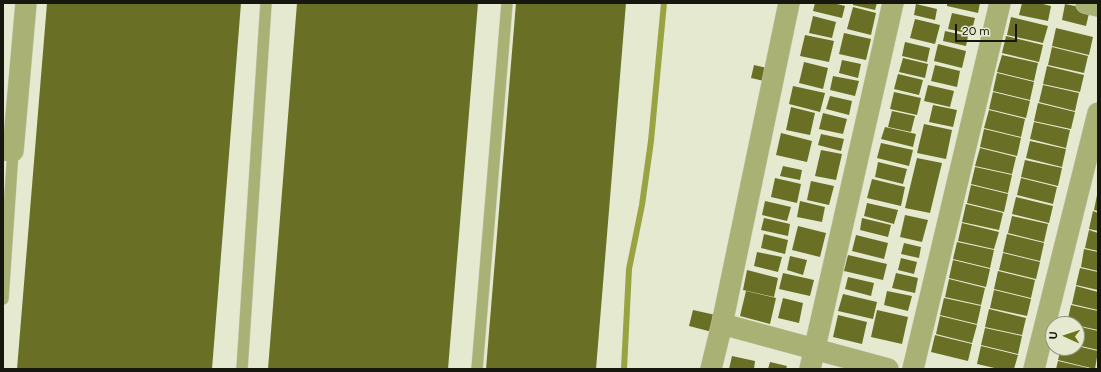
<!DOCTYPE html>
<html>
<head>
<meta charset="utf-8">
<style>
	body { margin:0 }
	#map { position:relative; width:1101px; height:372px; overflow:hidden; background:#e5e9d0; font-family:Figtree,sans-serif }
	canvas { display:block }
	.frame { position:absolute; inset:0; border:4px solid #16170e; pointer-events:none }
	.north { position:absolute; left:1045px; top:316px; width:40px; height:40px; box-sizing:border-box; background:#e5e9d0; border:1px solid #929582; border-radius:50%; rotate:273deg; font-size:11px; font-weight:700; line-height:16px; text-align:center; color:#16170e }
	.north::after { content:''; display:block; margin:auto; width:14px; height:18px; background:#6d741c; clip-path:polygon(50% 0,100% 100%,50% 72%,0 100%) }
	.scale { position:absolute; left:955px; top:24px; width:62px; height:18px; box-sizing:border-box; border:2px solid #16170e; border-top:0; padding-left:5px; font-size:12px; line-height:14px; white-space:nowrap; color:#16170e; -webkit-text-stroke:3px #e5e9d0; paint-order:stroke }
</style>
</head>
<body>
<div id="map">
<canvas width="1101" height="372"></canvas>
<div class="frame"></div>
<div class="north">U</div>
<div class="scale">20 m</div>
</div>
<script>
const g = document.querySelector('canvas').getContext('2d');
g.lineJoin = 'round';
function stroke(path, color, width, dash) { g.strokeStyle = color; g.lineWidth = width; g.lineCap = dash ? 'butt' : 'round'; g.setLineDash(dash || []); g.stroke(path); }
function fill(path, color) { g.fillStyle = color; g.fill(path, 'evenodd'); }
const stream = new Path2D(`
	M624,369L629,269L642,205L651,141L664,3`);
const building = new Path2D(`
	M47,3H241L212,369H17Z
	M297,3H478L448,369H268Z
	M516,3H626L596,369H486Z
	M815,3H833L845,6L842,18L813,11Z
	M853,3H877L875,10L853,5Z
	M947,3H980L978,13L947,6Z
	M1022,3H1039L1051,6L1048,21L1019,15Z
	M916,4L937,9L935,20L914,15Z
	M1065,4L1090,9L1086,26L1062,20Z
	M853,7L876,13L871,35L847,29Z
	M952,13L975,18L971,34L948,29Z
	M813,16L836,22L832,38L809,33Z
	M1011,17L1048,26L1043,43L1007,35Z
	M915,19L940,25L935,44L910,38Z
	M1056,28L1093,37L1089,55L1052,46Z
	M945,31L968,36L966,46L943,41Z
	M844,33L871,39L866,60L839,54Z
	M805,35L834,41L829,62L800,56Z
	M1006,36L1043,45L1039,62L1002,53Z
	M905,42L930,48L927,62L902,56Z
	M938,44L966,51L962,68L934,61Z
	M1052,47L1088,56L1084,73L1048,65Z
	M1002,55L1038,63L1034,81L997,72Z
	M903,58L928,64L925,78L899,72Z
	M842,60L861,64L858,78L839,73Z
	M804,62L828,68L823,89L799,83Z
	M754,65L767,68L764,81L751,78Z
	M935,65L960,71L957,87L931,81Z
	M1047,66L1084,75L1080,92L1043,84Z
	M997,73L1034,82L1030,100L993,91Z
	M898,74L923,80L919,95L894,89Z
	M833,76L859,81L855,96L830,90Z
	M928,85L954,91L950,107L924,101Z
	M1043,85L1079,93L1075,111L1039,102Z
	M793,86L825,93L820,112L789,104Z
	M894,92L921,98L917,115L890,109Z
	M993,92L1030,101L1026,118L989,109Z
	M830,96L852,101L849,115L826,109Z
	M1038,103L1075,112L1071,129L1034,121Z
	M933,105L957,110L953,127L929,122Z
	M791,107L815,113L810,135L786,130Z
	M989,110L1025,119L1021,137L984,128Z
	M892,111L915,116L911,132L888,127Z
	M823,113L847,119L843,134L819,129Z
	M1034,122L1070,130L1066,148L1030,139Z
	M924,124L952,130L946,159L917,153Z
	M885,127L916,134L913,147L881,139Z
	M984,129L1021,138L1017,156L980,147Z
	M781,133L812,141L807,162L776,155Z
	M821,134L844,139L841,151L818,145Z
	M1030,141L1066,149L1062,167L1026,158Z
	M881,143L913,150L909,166L877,158Z
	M980,148L1016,157L1012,174L975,166Z
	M821,150L842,154L836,180L815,176Z
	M917,158L942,163L930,213L905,208Z
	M1025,160L1062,168L1058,186L1021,177Z
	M878,162L907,169L903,184L875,177Z
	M783,166L802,170L800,180L780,176Z
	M975,167L1012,175L1008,193L971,184Z
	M775,178L801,184L797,203L771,197Z
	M1021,178L1057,187L1053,204L1017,195Z
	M872,179L905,187L901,206L867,198Z
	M811,181L834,186L829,205L807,200Z
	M971,185L1008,194L1004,212L967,203Z
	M1097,195H1098V211L1094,210Z
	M1016,197L1053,206L1049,223L1012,214Z
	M765,201L791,207L787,221L762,215Z
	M800,201L825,207L822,222L797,217Z
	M867,203L898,210L894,224L864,216Z
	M966,204L1003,213L999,230L962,222Z
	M1093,211L1098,213V231L1089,229Z
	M905,215L928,220L922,242L900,237Z
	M1012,216L1048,224L1044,242L1008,233Z
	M764,218L790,224L788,236L761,230Z
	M862,218L891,225L888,237L860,230Z
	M962,223L999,232L994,249L958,241Z
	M798,226L826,233L820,257L792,250Z
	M1089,230L1098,233V251L1085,248Z
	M764,234L788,240L785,254L761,248Z
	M1007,234L1044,243L1040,261L1003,252Z
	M856,235L888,243L884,259L852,251Z
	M957,242L994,250L990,268L953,259Z
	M904,243L921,247L919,258L901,254Z
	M1084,249L1098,252V271L1081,267Z
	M757,252L782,257L778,272L754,266Z
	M1003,253L1040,262L1036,279L999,270Z
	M848,255L887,264L883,280L844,271Z
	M790,256L807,260L803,275L787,270Z
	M901,258L917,262L914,274L898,270Z
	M953,260L990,269L986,287L949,278Z
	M1080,268L1098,272V290L1076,285Z
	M747,270L778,278L774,297L743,290Z
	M998,271L1035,280L1031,298L994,289Z
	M783,273L814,280L810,296L779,289Z
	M896,273L918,278L915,293L892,288Z
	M848,277L874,283L871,296L845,289Z
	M949,279L985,288L981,305L945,297Z
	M1076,286L1098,292V310L1072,304Z
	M994,290L1031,299L1027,316L990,308Z
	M746,291L776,298L770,324L740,316Z
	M887,291L912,296L908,311L884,305Z
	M843,294L877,302L873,319L838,311Z
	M783,298L803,303L799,323L778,318Z
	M944,298L981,306L977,324L940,315Z
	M1071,305L1098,311V330L1067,323Z
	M989,309L1026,318L1022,335L985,327Z
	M693,310L720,316L716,333L689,326Z
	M877,310L908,317L902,344L871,337Z
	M838,315L867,322L862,344L833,337Z
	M940,316L977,325L972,343L936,334Z
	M1077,326L1098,331V350L1077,345Z
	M985,328L1022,336L1018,354L981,345Z
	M935,335L972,344L968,361L931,352Z
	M981,346L1018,355L1014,369H999L977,364Z
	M1077,346L1098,351L1095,369L1058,360L1061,348H1077Z
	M732,356L755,361L754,369H729Z
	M1058,361L1088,368V369H1056Z
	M770,362L787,366L786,369H768Z`);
const service = new Path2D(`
	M3,299L13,151
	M242,369L266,3
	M477,369L507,3`);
const minor = new Path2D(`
	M1086,3L1098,6
	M3,150L13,151L26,3
	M722,324L888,369
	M711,369L722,324L789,3
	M810,369L893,3
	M913,369L1000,3
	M1034,369L1098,113`);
stroke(stream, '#9aa342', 6);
fill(building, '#697025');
stroke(service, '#c4c7b1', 12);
stroke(minor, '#c4c7b1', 22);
stroke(service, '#aab175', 11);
stroke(minor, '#aab175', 21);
</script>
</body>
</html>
